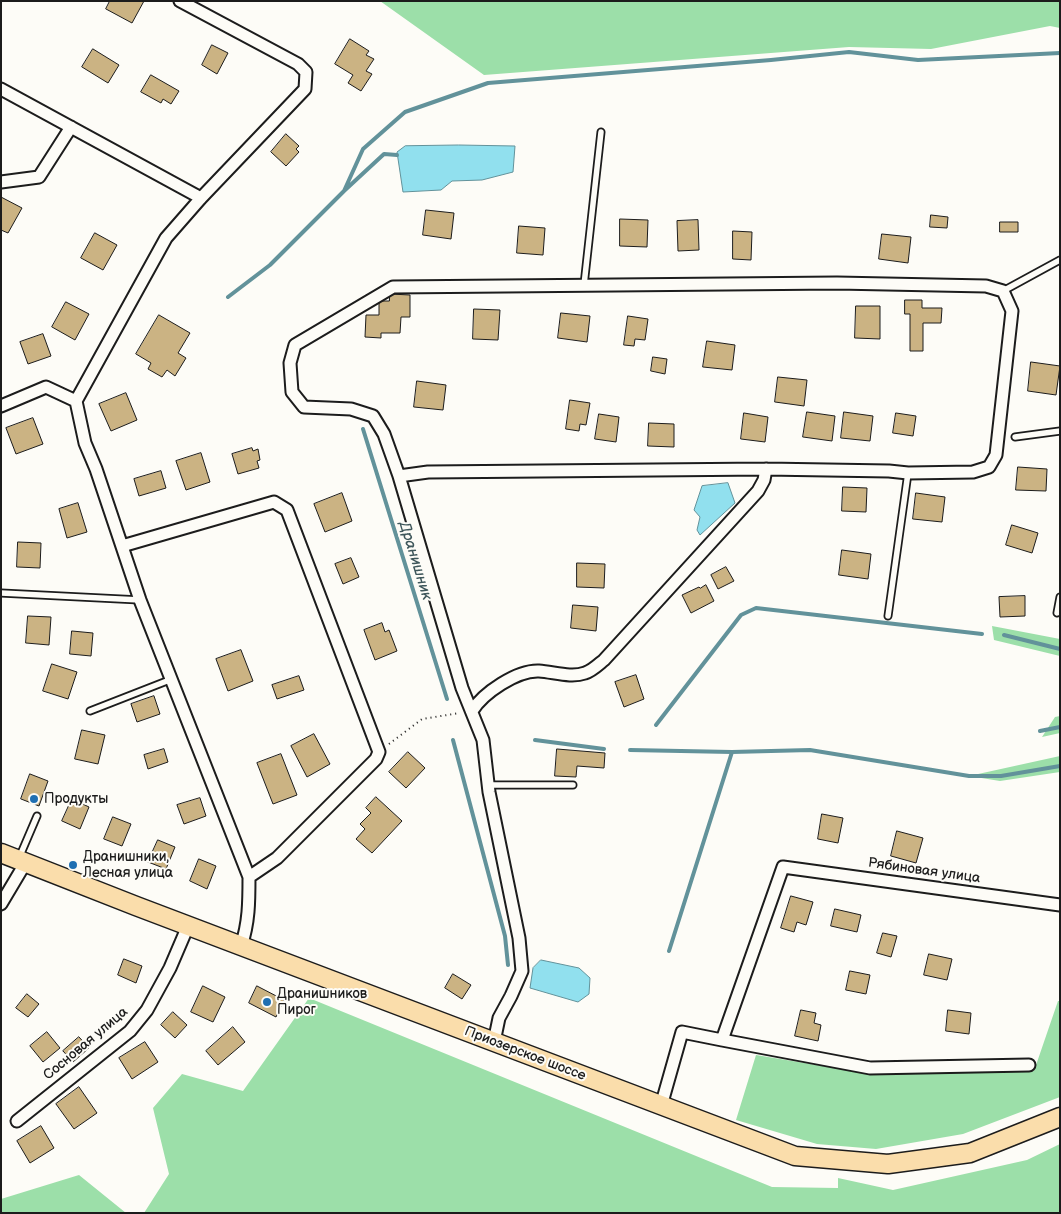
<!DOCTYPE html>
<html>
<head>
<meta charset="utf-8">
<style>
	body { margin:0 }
	#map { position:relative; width:1061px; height:1214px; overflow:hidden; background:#fdfcf7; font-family:"Balsamiq Sans",sans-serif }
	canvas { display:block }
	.frame { position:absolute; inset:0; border:2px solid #1c1c1c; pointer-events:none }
</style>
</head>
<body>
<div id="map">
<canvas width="1061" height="1214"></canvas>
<div class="frame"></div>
</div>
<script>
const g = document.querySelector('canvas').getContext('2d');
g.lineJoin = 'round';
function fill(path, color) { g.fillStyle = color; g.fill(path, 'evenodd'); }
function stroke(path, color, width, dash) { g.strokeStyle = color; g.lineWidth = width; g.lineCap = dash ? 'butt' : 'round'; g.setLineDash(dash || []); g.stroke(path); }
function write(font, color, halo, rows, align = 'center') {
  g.font = font + ' "Balsamiq Sans",sans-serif'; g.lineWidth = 4; g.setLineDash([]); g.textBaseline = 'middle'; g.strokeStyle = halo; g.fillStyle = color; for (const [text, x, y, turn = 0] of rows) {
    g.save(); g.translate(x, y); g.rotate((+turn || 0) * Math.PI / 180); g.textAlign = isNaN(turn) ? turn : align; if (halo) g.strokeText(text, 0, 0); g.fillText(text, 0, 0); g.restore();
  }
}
const green = new Path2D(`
	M380,1H1060V28L1050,26L931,49L849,47L484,75Z
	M992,626L1060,639V656L994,640Z
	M1060,716V733L1042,737L1055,717Z
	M1060,756V772L1000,781L969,776Z
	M309,998L772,1187L838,1188V1178L893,1190L1027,1160L1060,1144V1213H144L169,1174L153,1108L182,1074L243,1091Z
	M1058,1001H1060V1097L963,1134L876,1149L817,1144L736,1120L756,1055L871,1074L1034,1071Z
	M79,1175L126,1213H1V1199Z`);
const water = new Path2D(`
	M459,145L515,146L513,172L482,180L452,181L441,190L403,192L397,152L405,146Z
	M728,483L735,503L700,535L697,530L700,517L694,510L702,486Z
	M541,960L579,968L590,978L589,994L578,1002L530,988L533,968Z`);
const stream = new Path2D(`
	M344,191L363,149L405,112L488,83L771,60L849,52L918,60L1060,53
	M228,297L270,265L344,191L384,154L397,155
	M363,429L447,699
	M1004,635L1060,649
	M656,725L741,615L756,608L982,634
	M1040,731L1060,727
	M453,740L505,936L508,965
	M535,740L604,749
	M630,750L732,752
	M669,951L732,752L810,750L969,776H1001L1060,766`);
const building = new Path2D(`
	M110,1H144L132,23L106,9Z
	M350,39L369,51L366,55L374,59L366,71L372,74L361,91L348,83L353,75L335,64Z
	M212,45L228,53L217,74L202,65Z
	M93,49L119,65L108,83L82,67Z
	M151,75L179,91L171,104L163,99L161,103L141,92Z
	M286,134L299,146L296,149L299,152L286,166L271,152Z
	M1,197L22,208L8,233L1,230Z
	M426,210L454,213L451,239L423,235Z
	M931,215L948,217L947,228L930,227Z
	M620,219L648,220L647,247L620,246Z
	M698,220L699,250L678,251L677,221Z
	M1000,222H1018V232H1000Z
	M519,226L545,228L543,255L517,253Z
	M733,231L752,232L751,260L733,259Z
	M95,233L117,245L103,270L81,258Z
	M882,234L911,237L908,263L879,259Z
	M390,294L410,295V317H401L400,333H381V338L365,337L366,315H379V301H389Z
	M905,300H922V308H942L941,323H923V351H910V314H905Z
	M66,302L89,314L75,340L52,327Z
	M856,306H880V339L855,338Z
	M474,309L500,310L498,340L473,339Z
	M561,313L590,316L587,342L558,338Z
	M159,315L190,333L178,353L186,358L175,376L167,370L162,377L148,369L151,363L136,354Z
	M628,316L648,319L645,340L635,339L634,346L624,345Z
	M43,334L51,356L28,364L20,342Z
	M707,341L735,345L732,370L703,367Z
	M653,357L667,359L665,374L651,371Z
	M1031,362L1060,366L1056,395L1028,391Z
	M778,377L807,380L804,406L775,402Z
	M417,381L446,385L443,410L414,407Z
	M126,393L137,420L111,431L99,404Z
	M570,400L590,403L586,425L580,424L579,431L566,429Z
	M807,412L835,416L832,441L803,437Z
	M844,412L873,416L870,441L841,438Z
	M744,413L768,417L765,442L741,439Z
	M896,413L916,416L913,436L893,433Z
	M599,414L619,417L616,442L595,439Z
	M33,418L43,444L16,454L6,428Z
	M649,423L674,424V447L648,446Z
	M252,448L253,451L258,449L260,460L257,461L259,468L238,474L232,454Z
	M201,453L210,482L186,490L176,461Z
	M1018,467L1047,469L1046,491L1016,490Z
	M161,471L166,488L139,496L134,479Z
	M843,487L867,488L866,512L842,511Z
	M342,493L352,521L325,532L314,504Z
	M916,493L945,497L942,522L913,519Z
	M78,503L87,532L67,538L59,509Z
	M1012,525L1038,533L1032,553L1006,545Z
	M18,542L41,543L40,568L17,567Z
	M842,550L871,554L868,579L839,575Z
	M351,558L359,577L343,584L335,564Z
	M577,563L605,564L604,588L577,587Z
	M726,567L734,581L718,589L711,575Z
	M706,585L714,601L691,613L682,595L699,587L700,588Z
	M1025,596V616L1000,617L999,597Z
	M573,605L598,607L596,631L571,628Z
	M28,616L51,617L49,645L26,643Z
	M382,623L385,632L389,630L397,651L375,660L364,630Z
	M72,631L93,633L91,656L70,654Z
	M241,650L253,681L228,691L216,659Z
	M52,664L77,672L68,699L43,691Z
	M636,675L644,699L624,707L615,682Z
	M299,676L304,690L277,699L272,685Z
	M154,696L160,714L137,722L131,704Z
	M82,730L105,735L98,764L75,759Z
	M314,734L330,764L307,777L291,746Z
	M164,749L168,762L148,769L144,755Z
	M557,749L605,753L604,768L577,766L576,777L555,776Z
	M408,752L425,768L406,788L389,772Z
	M281,754L297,795L273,804L257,763Z
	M30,774L48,781L39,806L21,799Z
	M376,797L402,821L372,853L356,839L365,829L360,824L371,813L366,808Z
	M200,798L206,816L184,824L177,805Z
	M72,799L89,807L80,829L62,821Z
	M822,814L843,818L838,843L818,839Z
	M113,817L131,824L122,846L104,839Z
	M897,831L923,838L916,863L891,856Z
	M158,840L175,847L166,869L148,862Z
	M199,859L216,866L207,889L190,881Z
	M791,896L813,902L806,925L797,922L794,932L781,928Z
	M835,909L861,915L857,932L831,926Z
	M883,933L897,936L891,957L877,953Z
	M929,954L952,959L947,980L924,975Z
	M124,959L142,966L136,983L118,975Z
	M850,971L870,975L866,994L846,990Z
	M453,974L471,985L462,999L445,988Z
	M203,986L225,997L213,1022L191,1012Z
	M257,986L284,1000L276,1017L249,1003Z
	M27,994L39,1004L28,1017L16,1008Z
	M801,1010L816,1013L814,1023L821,1025L818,1041L795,1036Z
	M948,1010L971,1013L969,1034L946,1031Z
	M173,1012L187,1025L175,1038L161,1025Z
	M233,1027L245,1042L218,1065L206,1051Z
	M47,1032L60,1048L43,1062L30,1046Z
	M79,1037L89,1048L73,1062L63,1051Z
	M145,1042L158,1062L132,1079L119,1058Z
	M79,1087L97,1113L74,1129L56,1104Z
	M41,1126L54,1148L30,1163L17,1141Z`);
const path = new Path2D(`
	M389,744L422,719L460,713`);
const service = new Path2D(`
	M584,285L601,132
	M1003,291L1060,260
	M1015,437L1060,431
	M1,593L140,600
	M1060,597L1057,613L1060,612
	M888,616L908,473
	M90,711L172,679
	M488,785H573
	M19,858L37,816`);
const minor = new Path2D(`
	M180,1L298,64L306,72L305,89L201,198L166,238L76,401L85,443L96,469L140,600L249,877C249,901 249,923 241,946
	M1,89L201,198
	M1,182L39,177L71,127
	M1,406L46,387L76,401
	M399,476L428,472L766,469L889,471L908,473L973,472L989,467L996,455L1012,311L1003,291L986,286L837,283L393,287L295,345L290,363L292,392L304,407L351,409L373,416L384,434L399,476L462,688L483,740L489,792L519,938L522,971L511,996L499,1018L494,1042
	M122,546L274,502L287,510L379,752L376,759L277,858L249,877
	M472,711C483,693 517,670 539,671C554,672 571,678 585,673C592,671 599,664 604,660L758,491L764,480L766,469
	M1,904L26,862
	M722,1040L870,1068L1029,1065
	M661,1106L682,1032L722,1040L783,867L1060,905
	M17,1121L130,1031L147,1010L170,968L188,926`);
const primary = new Path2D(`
	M1,853L136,906L795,1156L888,1164L970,1153L1060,1117`);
const markers = [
	[34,799,5,"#1f6fb2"],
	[73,865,5,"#1f6fb2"],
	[267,1002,5,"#1f6fb2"]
];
const poiNames = [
	["Продукты",44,799],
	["Дранишники,",83,857],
	["Лесная улица",83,873],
	["Дранишников",277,994],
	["Пирог",277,1010]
];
const streetNames = [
	["Рябиновая улица",924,871,8],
	["Сосновая улица",86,1044,-40],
	["Приозерское шоссе",525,1054,21]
];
const waterNames = [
	["Дранишник",415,561,73]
];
fill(green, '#9cdfa9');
fill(water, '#91e0ee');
stroke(water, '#62929a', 1);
stroke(stream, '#62929a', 4);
fill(building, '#cbb383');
stroke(building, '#1c1c1c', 1);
stroke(service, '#1c1c1c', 9);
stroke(minor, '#1c1c1c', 15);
stroke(primary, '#1c1c1c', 21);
stroke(path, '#1c1c1c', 2, [1, 4]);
stroke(service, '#fdfcf7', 5.5);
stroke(minor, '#fdfcf7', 11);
stroke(primary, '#faddab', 18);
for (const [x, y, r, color] of markers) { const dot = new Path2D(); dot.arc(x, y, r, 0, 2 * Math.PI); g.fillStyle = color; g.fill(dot); stroke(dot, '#fdfcf7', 2); }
write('14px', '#1c1c1c', '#fdfcf7', poiNames, 'left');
write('14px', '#1c1c1c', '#fdfcf7', streetNames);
write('italic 15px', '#3f575b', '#fdfcf7', waterNames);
</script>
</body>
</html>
